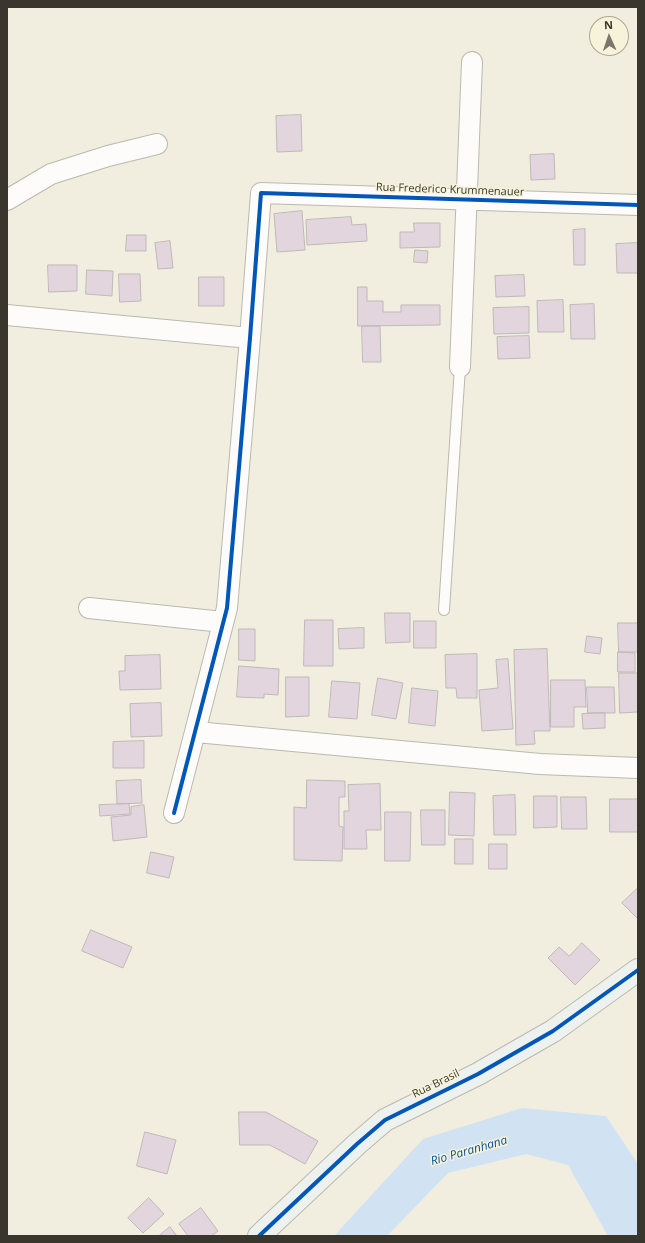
<!DOCTYPE html>
<html>
<head>
<meta charset="utf-8">
<style>
	body { margin:0 }
	#map { position:relative; width:645px; height:1243px; overflow:hidden; background:#f1eee0; font-family:"Open Sans",sans-serif }
	canvas { display:block }
	.frame { position:absolute; inset:0; border:8px solid #38362d; pointer-events:none }
	.north { position:absolute; left:589px; top:16px; width:40px; height:40px; box-sizing:border-box; background:#f7f3da; border:1px solid #aba795; border-radius:50%; rotate:357deg; font-size:11px; font-weight:700; line-height:16px; text-align:center; color:#38362d }
	.north::after { content:''; display:block; margin:auto; width:14px; height:18px; background:#79766c; clip-path:polygon(50% 0,100% 100%,50% 72%,0 100%) }
</style>
</head>
<body>
<div id="map">
<canvas width="645" height="1243"></canvas>
<div class="frame"></div>
<div class="north">N</div>
</div>
<script>
const g = document.querySelector('canvas').getContext('2d');
g.lineJoin = 'round';
function fill(path, color) { g.fillStyle = color; g.fill(path, 'evenodd'); }
function stroke(path, color, width, dash) { g.strokeStyle = color; g.lineWidth = width; g.lineCap = dash ? 'butt' : 'round'; g.setLineDash(dash || []); g.stroke(path); }
function write(font, color, halo, rows, align = 'center') {
  g.font = font + ' "Open Sans",sans-serif'; g.lineWidth = 3; g.setLineDash([]); g.textBaseline = 'middle'; g.strokeStyle = halo; g.fillStyle = color; for (const [text, x, y, turn = 0] of rows) {
    g.save(); g.translate(x, y); g.rotate((+turn || 0) * Math.PI / 180); g.textAlign = isNaN(turn) ? turn : align; if (halo) g.strokeText(text, 0, 0); g.fillText(text, 0, 0); g.restore();
  }
}
const water = new Path2D(`
	M522,1108L606,1116L638,1164V1236H608L568,1165L526,1154L448,1173L387,1236H334L423,1139Z`);
const building = new Path2D(`
	M301,115L302,151L277,152L276,116Z
	M554,154L555,179L531,180L530,155Z
	M302,211L305,250L277,252L274,214Z
	M351,217L352,225L366,224L367,241L307,245L306,220Z
	M414,223H440V247L400,248V232H414Z
	M585,229V265H574L573,230Z
	M127,235H146V251H126Z
	M170,241L173,268L158,269L155,243Z
	M638,243V273H617L616,244Z
	M415,250L428,251L427,263L414,262Z
	M48,265H77V291L49,292Z
	M87,270L113,271L112,296L86,294Z
	M119,274H140L141,301L120,302Z
	M524,275L525,296L496,297L495,276Z
	M199,277H224V306H199Z
	M358,287H367V301H383V312H401V305H440V325L358,326Z
	M563,300L564,332H538L537,301Z
	M594,304L595,339H571L570,305Z
	M529,307V333L494,334L493,308Z
	M362,326H380L381,362H363Z
	M529,336L530,358L498,359L497,337Z
	M385,613H410V642L386,643Z
	M305,620H333V666H304Z
	M414,621H436V648H414Z
	M618,623H638V652H619Z
	M364,628V648L339,649L338,629Z
	M239,629H255V661L239,660Z
	M587,636L602,638L600,654L585,652Z
	M547,649L550,731H534L535,744L516,745L514,650Z
	M618,652L635,653V672H618Z
	M477,654V698H457L456,688H446L445,655Z
	M160,655L161,689L120,690L119,671H125V656Z
	M508,659L513,729L482,731L479,690L498,688L496,660Z
	M239,666L279,669L278,695L264,694V698L237,697Z
	M619,673H638V712L620,713Z
	M286,677H309V716L286,717Z
	M378,678L403,683L396,719L372,715Z
	M551,680H585L586,707H574V727H551Z
	M332,681L360,683L357,719L329,717Z
	M587,687H614L615,713H588Z
	M412,688L438,691L435,726L409,723Z
	M161,703L162,736L131,737L130,704Z
	M605,713V728L583,729L582,714Z
	M144,741V768H113V742Z
	M141,780L142,803L117,804L116,781Z
	M307,780L345,781V797H339V826L343,827L342,861L294,860V807L306,808Z
	M380,784L381,830H366L367,849H344V811H349L348,785Z
	M450,792L475,793L474,836L449,835Z
	M515,795L516,835H494L493,796Z
	M534,796H557V827L534,828Z
	M561,797H586L587,829H562Z
	M610,799H638V832H610Z
	M129,804L130,814L100,816L99,805Z
	M144,805L147,837L113,841L111,817L131,815V807Z
	M421,810H445V845H422Z
	M385,812H411L410,861H385Z
	M455,839H473V864H455Z
	M489,844H507V869H489Z
	M151,852L174,857L169,878L147,873Z
	M638,888V919L622,903Z
	M91,930L132,947L123,968L82,951Z
	M582,943L600,960L575,985L548,958L559,947L569,956Z
	M239,1112H266L318,1141L305,1164L270,1145H240Z
	M145,1132L176,1140L167,1174L137,1166Z
	M149,1198L164,1214L143,1233L128,1218Z
	M201,1208L218,1231L211,1236H188L179,1224Z
	M170,1227L177,1236H159Z`);
const lane = new Path2D(`
	M444,610L460,367`);
const street = new Path2D(`
	M7,200L51,174L108,156L157,144
	M7,315L250,338
	M460,367L472,62
	M89,608L223,622
	M196,732L540,764L638,768
	M174,813L227,608L250,338L261,193L638,205`);
const secondary = new Path2D(`
	M259,1236L357,1144L385,1120L478,1074L553,1031L638,970`);
const cycleway = new Path2D(`
	M174,813L227,608L250,338L261,193L638,205
	M259,1236L357,1144L385,1120L478,1074L553,1031L638,970`);
const streetNames = [
	["Rua Frederico Krummenauer",450,190,2],
	["Rua Brasil",436,1084,-26]
];
const waterNames = [
	["Rio Paranhana",469,1151,-16]
];
fill(water, '#d1e2f2');
fill(building, '#e2d5de');
stroke(building, '#bdb9b6', 1);
stroke(lane, '#bbb9ae', 12);
stroke(street, '#bbb9ae', 22);
stroke(secondary, '#bbb9ae', 24);
stroke(lane, '#fdfcfa', 10);
stroke(street, '#fdfcfa', 20);
stroke(secondary, '#eef2ee', 22);
stroke(cycleway, '#0057b8', 4);
write('11px', '#38362d', '#f7f3da', streetNames);
write('italic 12px', '#0c5191', '#f7f3da', waterNames);
</script>
</body>
</html>
